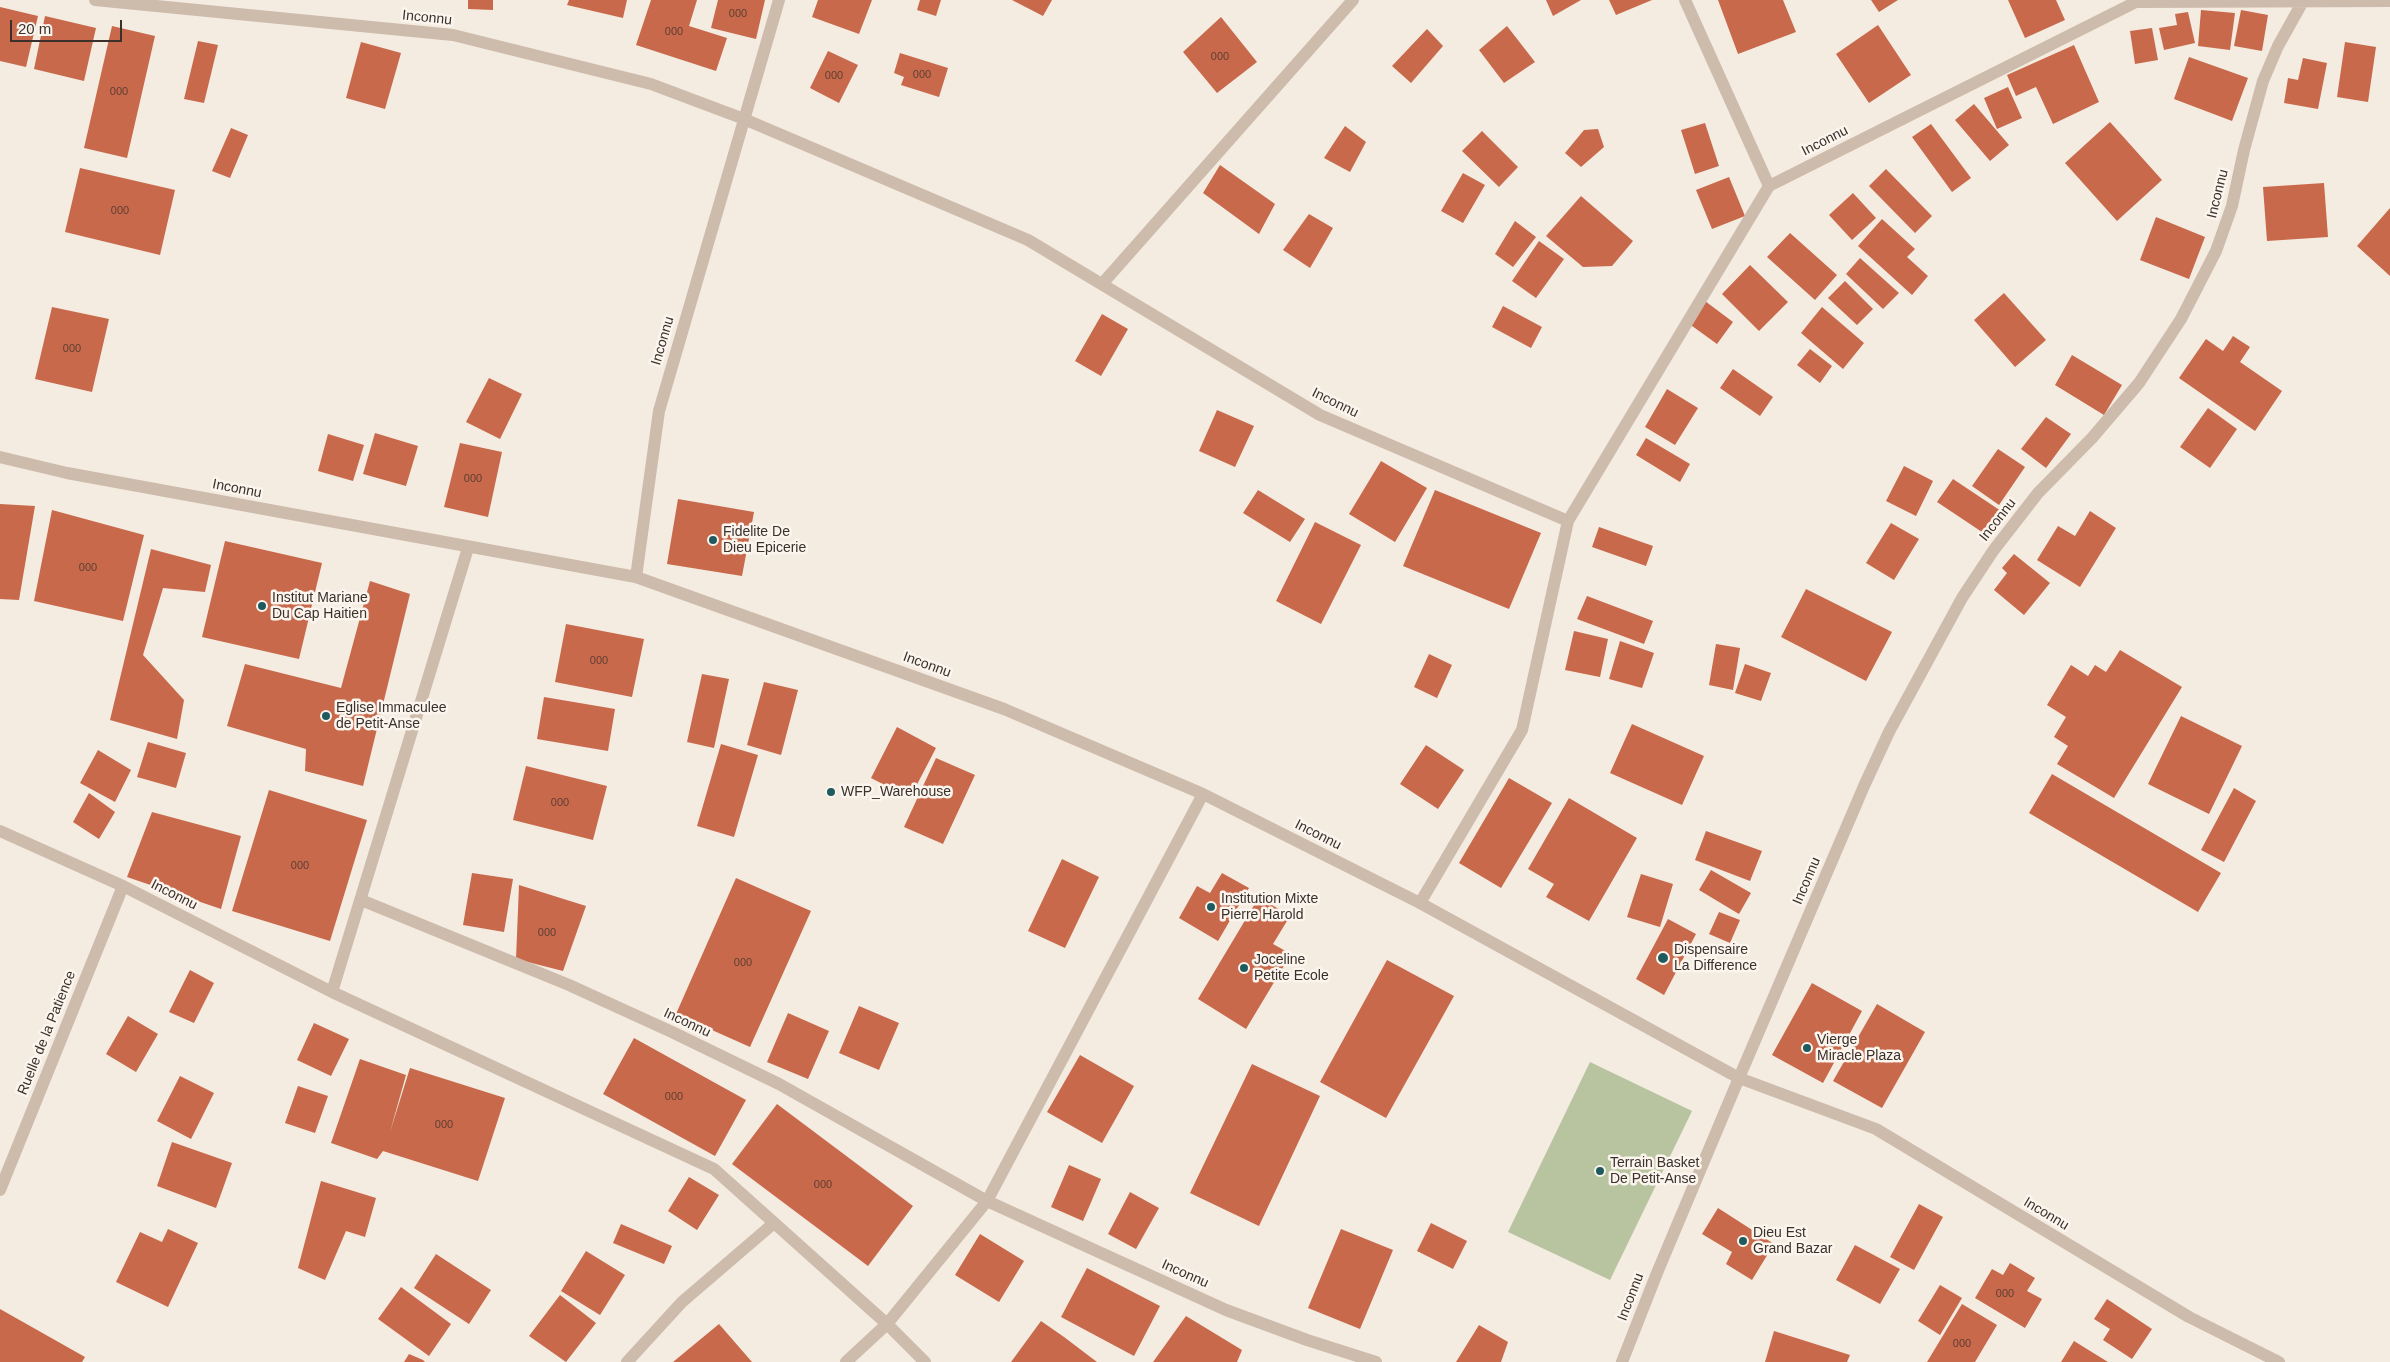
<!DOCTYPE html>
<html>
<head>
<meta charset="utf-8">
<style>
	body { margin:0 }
	#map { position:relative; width:2390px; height:1362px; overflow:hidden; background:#f4ebe1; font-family:Helvetica,sans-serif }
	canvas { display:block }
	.scale { position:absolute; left:10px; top:20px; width:112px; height:22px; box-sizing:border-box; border:2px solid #3b302b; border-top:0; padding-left:6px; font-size:15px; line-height:18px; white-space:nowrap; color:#3b302b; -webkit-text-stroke:4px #fbf5ee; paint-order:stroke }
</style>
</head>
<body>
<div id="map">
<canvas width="2390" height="1362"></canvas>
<div class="scale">20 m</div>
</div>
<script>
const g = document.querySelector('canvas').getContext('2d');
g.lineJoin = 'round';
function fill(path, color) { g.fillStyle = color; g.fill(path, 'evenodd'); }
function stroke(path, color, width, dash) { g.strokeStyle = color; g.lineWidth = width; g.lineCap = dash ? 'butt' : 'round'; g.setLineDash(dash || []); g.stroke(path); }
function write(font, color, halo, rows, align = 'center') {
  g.font = font + ' Helvetica,sans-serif'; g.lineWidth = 5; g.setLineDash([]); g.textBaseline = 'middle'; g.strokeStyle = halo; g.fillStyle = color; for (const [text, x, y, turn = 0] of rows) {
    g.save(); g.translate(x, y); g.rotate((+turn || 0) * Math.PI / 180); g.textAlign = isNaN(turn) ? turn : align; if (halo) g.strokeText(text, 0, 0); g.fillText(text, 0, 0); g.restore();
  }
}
const green = new Path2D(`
	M1590,1062L1692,1111L1610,1280L1508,1232Z`);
const building = new Path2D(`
	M468,0H493V10L468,9Z
	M569,0H627L623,18L567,5Z
	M651,0H697L689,26L727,38L716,71L636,45Z
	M718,0H765L756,39L711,28Z
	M818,0H872L859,34L812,17Z
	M920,0H941L936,16L917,10Z
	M1012,0H1052L1043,16Z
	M1546,0H1581L1553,16Z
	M1609,0H1652L1616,15Z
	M1718,0H1783L1796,32L1738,54Z
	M1871,0H1898L1879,12Z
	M2008,0H2056L2065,20L2025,38Z
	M0,7L38,16L26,67L0,61Z
	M2201,10L2235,13L2230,50L2198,46Z
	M2241,10L2268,15L2262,51L2234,46Z
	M2188,12L2195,43L2164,50L2159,28L2177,25L2175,14Z
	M45,16L96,28L84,81L34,69Z
	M1221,17L1257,62L1217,93L1183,52Z
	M1878,25L1911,75L1869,103L1836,54Z
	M112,26L155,36L127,158L84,148Z
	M1507,26L1535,62L1504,83L1479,50Z
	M2152,28L2158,60L2135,64L2130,31Z
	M1427,29L1443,46L1411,83L1392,66Z
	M198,41L218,45L204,103L184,99Z
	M361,42L401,53L385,109L346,98Z
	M2345,42L2376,47L2368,102L2337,97Z
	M2074,45L2099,102L2053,124L2036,87L2016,96L2007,75Z
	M828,51L858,65L839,103L810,88Z
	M900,53L948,68L939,97L901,85L904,77L894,73Z
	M2189,57L2248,78L2232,121L2174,99Z
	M2303,58L2327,63L2318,109L2284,103L2288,78L2298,80Z
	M2008,87L2022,118L1997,129L1984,98Z
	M1974,104L2009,145L1990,161L1955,120Z
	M2110,122L2162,180L2117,221L2065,163Z
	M1705,123L1719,166L1695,174L1681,130Z
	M1931,124L1971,178L1952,192L1912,137Z
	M1345,126L1366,142L1350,172L1324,158Z
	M231,128L248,135L230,178L212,171Z
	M1598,129L1604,147L1581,167L1565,153L1584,130Z
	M1482,131L1518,167L1499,187L1462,151Z
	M1220,165L1275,204L1259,234L1203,193Z
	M80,168L175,190L160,255L65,232Z
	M1886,169L1932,216L1915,233L1869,186Z
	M1463,173L1485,185L1463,223L1441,211Z
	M1729,177L1745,216L1712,229L1696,190Z
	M2324,183L2328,237L2267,241L2263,187Z
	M1853,193L1876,218L1852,240L1829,215Z
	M1581,196L1633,241L1612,266L1583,267L1546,236Z
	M2390,208V276L2357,246Z
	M1309,214L1333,228L1310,268L1283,250Z
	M2156,217L2205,237L2189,279L2140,260Z
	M1882,219L1915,249L1907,257L1928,276L1912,295L1858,246Z
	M1515,221L1536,237L1513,267L1495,254Z
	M1790,233L1837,275L1815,300L1767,257Z
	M1539,241L1564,259L1536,298L1512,281Z
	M1860,258L1899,293L1883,309L1846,274Z
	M1750,265L1788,302L1759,331L1722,294Z
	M1845,281L1873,309L1857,325L1828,298Z
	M2004,293L2046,340L2015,367L1974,320Z
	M1705,301L1733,322L1717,344L1688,323Z
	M1503,306L1542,327L1531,348L1492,327Z
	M52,307L109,319L92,392L35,379Z
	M1822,307L1864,343L1843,369L1801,333Z
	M1102,314L1128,329L1101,376L1075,361Z
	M2233,336L2250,347L2240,362L2282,391L2255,431L2179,378L2206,339L2223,351Z
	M1810,349L1832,366L1820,383L1797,365Z
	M2072,355L2122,385L2104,415L2055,385Z
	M1733,369L1773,397L1760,416L1720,388Z
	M489,378L522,394L500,439L466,422Z
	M1667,389L1698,408L1675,445L1645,427Z
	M2208,408L2237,429L2210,468L2180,447Z
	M1217,410L1254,426L1235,467L1199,451Z
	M2046,417L2071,434L2046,468L2021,449Z
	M375,433L418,446L406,486L363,474Z
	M328,434L364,445L353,481L318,471Z
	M1646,438L1690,464L1680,482L1636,455Z
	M460,443L502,452L488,517L444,507Z
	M1998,449L2025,467L1999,505L1972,486Z
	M1381,461L1427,488L1395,542L1349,514Z
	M1904,466L1933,481L1916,516L1886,501Z
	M1953,479L2004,513L1988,536L1937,502Z
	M1258,490L1305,519L1290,542L1243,513Z
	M1435,490L1541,533L1509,609L1403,566Z
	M678,499L754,512L742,576L667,564Z
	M0,504L35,506L19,600L0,599Z
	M52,510L144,535L123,621L34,601Z
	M2090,511L2116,528L2080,587L2037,560L2058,526L2075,536Z
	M1315,522L1361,545L1321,624L1276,601Z
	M1891,523L1919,539L1894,580L1866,563Z
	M1599,527L1653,546L1646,566L1592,547Z
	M225,541L322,563L299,659L202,637Z
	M151,549L211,565L205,592L163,588L143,655L184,700L177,739L110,720Z
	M2014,554L2050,583L2024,615L1994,590L2007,573L2002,568Z
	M370,581L410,594L363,786L305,771L306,749L227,726L245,664L341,688Z
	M1806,589L1892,632L1866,681L1781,637Z
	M1587,596L1653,621L1644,644L1577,619Z
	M566,624L644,639L632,697L555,682Z
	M1574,631L1608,639L1600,677L1565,670Z
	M1620,641L1654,653L1642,688L1609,679Z
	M1716,644L1740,648L1733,690L1709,685Z
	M2120,650L2182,687L2114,798L2057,764L2068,746L2054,737L2066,717L2047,705L2071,665L2088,676L2095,665L2106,672Z
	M1429,654L1452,665L1437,698L1414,687Z
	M1745,664L1771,673L1761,701L1735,693Z
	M702,674L729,679L714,748L687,742Z
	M764,682L798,690L781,755L747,745Z
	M544,697L615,709L608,751L537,739Z
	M2181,716L2242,746L2209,814L2148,784Z
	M1632,724L1704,756L1682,805L1610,773Z
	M897,727L936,748L910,798L871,778Z
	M148,742L186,753L176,788L137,777Z
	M721,744L758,755L734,837L697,826Z
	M1426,745L1464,770L1438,809L1400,784Z
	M98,750L131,770L115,802L80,783Z
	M936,758L975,775L943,844L904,827Z
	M526,766L607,786L593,840L513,820Z
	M2052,774L2221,873L2198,912L2029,813Z
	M1509,778L1552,803L1501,888L1459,863Z
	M2234,788L2256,801L2224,862L2201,850Z
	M269,790L367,820L330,941L232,911Z
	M89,793L115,812L99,839L73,822Z
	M1569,798L1637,838L1589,921L1546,897L1554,884L1528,869Z
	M152,812L241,836L221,909L127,877Z
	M1706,831L1762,851L1750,881L1695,860Z
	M1062,859L1099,877L1065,948L1028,931Z
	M1711,870L1751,893L1739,914L1699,890Z
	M472,873L513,879L504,932L463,925Z
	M1222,873L1249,888L1218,941L1179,918L1197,886L1210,893Z
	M1641,874L1673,884L1660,927L1627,917Z
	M736,878L811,911L750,1047L676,1014Z
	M519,885L586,906L563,971L516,959Z
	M1259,897L1290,916L1273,944L1291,954L1246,1029L1198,999Z
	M1719,912L1740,920L1730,943L1709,934Z
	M1668,919L1696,934L1664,995L1636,979Z
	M1387,960L1454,996L1386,1118L1320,1082Z
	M190,970L214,983L194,1023L169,1012Z
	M1812,983L1862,1011L1823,1083L1772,1055Z
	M1877,1004L1925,1032L1882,1108L1833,1081Z
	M859,1006L899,1023L879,1070L839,1053Z
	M788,1013L829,1031L808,1079L767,1062Z
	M128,1016L158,1034L136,1072L106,1054Z
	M314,1023L349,1039L331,1076L297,1060Z
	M634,1038L746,1100L715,1156L603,1094Z
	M1080,1055L1134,1086L1102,1143L1047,1112Z
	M360,1059L406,1075L390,1132L410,1068L505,1098L478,1181L383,1151L377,1159L331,1143Z
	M1252,1064L1320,1096L1259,1226L1190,1193Z
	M180,1076L214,1093L191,1139L157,1121Z
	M298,1086L328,1096L315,1133L285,1123Z
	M777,1104L913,1206L868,1266L732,1164Z
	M172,1142L232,1163L216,1208L157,1186Z
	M1069,1165L1101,1179L1083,1221L1051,1207Z
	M689,1177L719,1195L697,1230L668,1211Z
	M321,1181L376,1198L365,1237L346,1231L325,1280L298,1268Z
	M1130,1192L1159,1208L1136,1249L1108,1234Z
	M1919,1204L1943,1217L1914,1270L1890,1257Z
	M1718,1208L1774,1244L1752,1280L1726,1264L1732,1252L1702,1234Z
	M1431,1223L1467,1241L1453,1269L1417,1251Z
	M621,1224L672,1246L664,1264L613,1243Z
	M168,1229L198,1243L168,1307L116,1282L140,1232L162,1242Z
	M1341,1229L1393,1250L1360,1329L1308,1308Z
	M980,1234L1024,1261L999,1302L955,1275Z
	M1855,1245L1900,1269L1880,1304L1836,1280Z
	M586,1251L625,1275L600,1315L561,1291Z
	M436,1254L491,1290L469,1324L414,1288Z
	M2010,1263L2035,1278L2027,1291L2042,1299L2025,1328L1975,1298L1992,1269L2003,1275Z
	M1087,1268L1160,1306L1134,1356L1061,1317Z
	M1940,1285L1962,1298L1940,1335L1918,1321Z
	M401,1287L451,1324L429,1356L378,1319Z
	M560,1295L596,1323L566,1362L529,1336Z
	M2107,1299L2152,1329L2132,1359L2103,1340L2110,1329L2094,1319Z
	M1962,1304L1997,1325L1975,1362H1927Z
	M0,1309L85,1357L82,1362H0Z
	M1186,1316L1242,1350L1237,1362H1153Z
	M1041,1321L1064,1337L1097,1362H1011Z
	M719,1324L752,1362H673Z
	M1479,1325L1508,1342L1501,1362H1456Z
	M1774,1331L1850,1355L1847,1362H1765Z
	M2074,1341L2108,1362H2061Z
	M409,1354L423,1360L425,1362H404Z`);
const minor = new Path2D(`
	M95,0L453,35L651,84L744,119L1028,240L1320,415L1568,521
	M1685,0L1769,186L2136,2L2390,1
	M1102,284L1353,0
	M0,457L67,473L636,577L1004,709L1203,794L1420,903L1739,1078L1876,1129L2189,1317L2279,1362
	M636,577L659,411L779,0
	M0,831L123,886L332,992L714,1169L887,1324L925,1362
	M361,900L569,985L672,1032L779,1084L987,1201L1226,1310L1307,1340L1376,1362
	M1420,903L1522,730L1568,521L1769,186
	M332,992L468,548
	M0,1190L123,886
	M627,1362L682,1302L774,1223
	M846,1362L887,1324L987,1201L1203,794
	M1622,1362L1657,1273L1739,1078L1864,786L1889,732L1962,598L1993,551L2038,493L2092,438L2139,383L2181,319L2216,251L2232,206L2244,150L2263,81L2278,46L2302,3`);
const markers = [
	[713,540,5,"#1f5a5e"],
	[262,606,5,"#1f5a5e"],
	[326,716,5,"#1f5a5e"],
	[831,792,5,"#1f5a5e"],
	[1211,907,5,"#1f5a5e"],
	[1663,958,6,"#1f5a5e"],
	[1244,968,5,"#1f5a5e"],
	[1807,1048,5,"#1f5a5e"],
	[1600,1171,5,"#1f5a5e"],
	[1743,1241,5,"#1f5a5e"]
];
const numberNames = [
	["000",738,14],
	["000",674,32],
	["000",1220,57],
	["000",922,75],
	["000",834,76],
	["000",119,92],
	["000",120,211],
	["000",72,349],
	["000",473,479],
	["000",88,568],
	["000",599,661],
	["000",560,803],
	["000",300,866],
	["000",547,933],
	["000",743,963],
	["000",674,1097],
	["000",444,1125],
	["000",823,1185],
	["000",2005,1294],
	["000",1962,1344]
];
const streetNames = [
	["Inconnu",427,18,6],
	["Inconnu",1825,141,-27],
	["Inconnu",2218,194,-76],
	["Inconnu",663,341,-74],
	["Inconnu",1335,403,26],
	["Inconnu",237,489,11],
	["Inconnu",1998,520,-52],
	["Inconnu",927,665,20],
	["Inconnu",1318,835,27],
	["Inconnu",1807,881,-67],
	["Inconnu",174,895,27],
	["Inconnu",687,1023,25],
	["Ruelle de la Patience",47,1033,-68],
	["Inconnu",2046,1214,31],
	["Inconnu",1185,1274,24],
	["Inconnu",1631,1297,-69]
];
const poiNames = [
	["Fidelite De",723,532],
	["Dieu Epicerie",723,548],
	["Institut Mariane",272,598],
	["Du Cap Haitien",272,614],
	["Eglise Immaculee",336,708],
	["de Petit-Anse",336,724],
	["WFP_Warehouse",841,792],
	["Institution Mixte",1221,899],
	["Pierre Harold",1221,915],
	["Dispensaire",1674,950],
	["La Difference",1674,966],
	["Joceline",1254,960],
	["Petite Ecole",1254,976],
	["Vierge",1817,1040],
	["Miracle Plaza",1817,1056],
	["Terrain Basket",1610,1163],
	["De Petit-Anse",1610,1179],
	["Dieu Est",1753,1233],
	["Grand Bazar",1753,1249]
];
fill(green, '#b8c4a0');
fill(building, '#c8694b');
stroke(minor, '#cdbbac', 12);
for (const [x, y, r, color] of markers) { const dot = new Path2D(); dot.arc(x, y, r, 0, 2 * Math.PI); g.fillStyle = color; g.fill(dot); stroke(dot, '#fbf5ee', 2); }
write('11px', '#5e3e33', null, numberNames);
write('14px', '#3b302b', '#fbf5ee', streetNames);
write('14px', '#3b302b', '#fbf5ee', poiNames, 'left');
</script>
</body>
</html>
